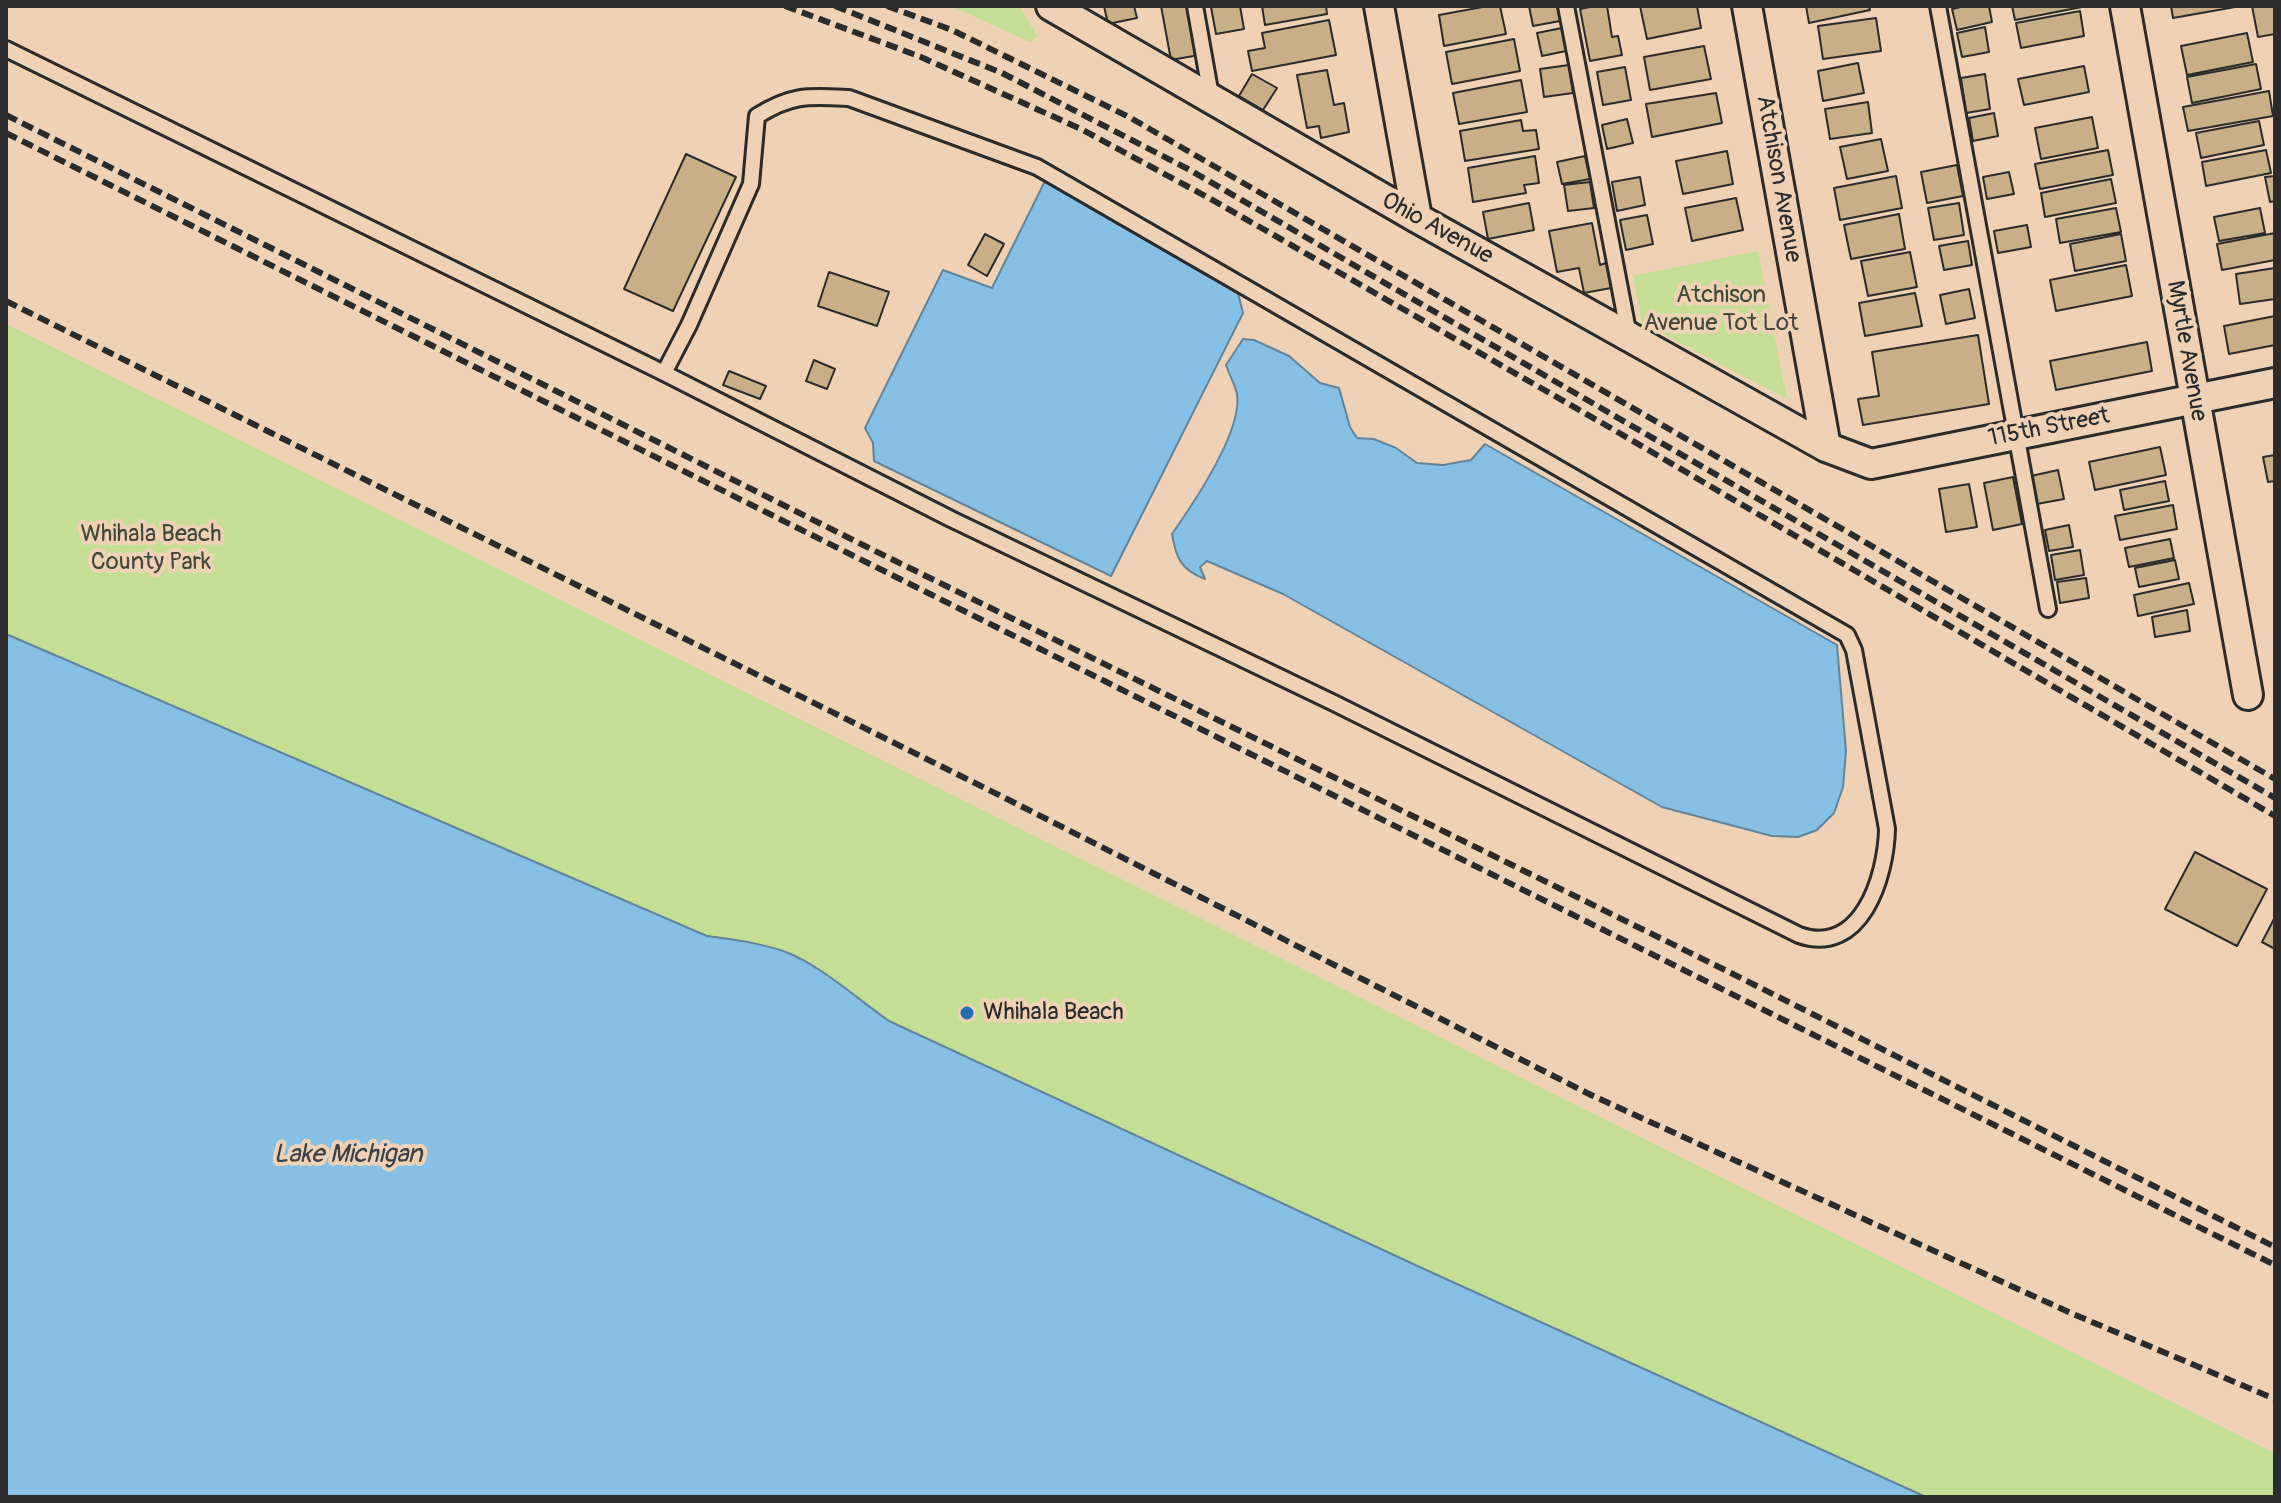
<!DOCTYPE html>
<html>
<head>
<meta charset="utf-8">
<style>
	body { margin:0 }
	#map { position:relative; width:2281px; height:1503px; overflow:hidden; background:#efd2b6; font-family:Pangolin,sans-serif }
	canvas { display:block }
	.frame { position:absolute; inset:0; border:8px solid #2b2b2b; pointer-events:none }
</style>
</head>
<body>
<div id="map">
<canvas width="2281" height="1503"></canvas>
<div class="frame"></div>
</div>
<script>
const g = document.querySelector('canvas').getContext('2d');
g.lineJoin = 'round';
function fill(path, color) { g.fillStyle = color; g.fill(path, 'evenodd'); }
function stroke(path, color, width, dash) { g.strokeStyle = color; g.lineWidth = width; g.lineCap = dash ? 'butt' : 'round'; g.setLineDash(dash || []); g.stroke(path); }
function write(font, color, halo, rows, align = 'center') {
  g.font = font + ' Pangolin,sans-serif'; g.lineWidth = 8; g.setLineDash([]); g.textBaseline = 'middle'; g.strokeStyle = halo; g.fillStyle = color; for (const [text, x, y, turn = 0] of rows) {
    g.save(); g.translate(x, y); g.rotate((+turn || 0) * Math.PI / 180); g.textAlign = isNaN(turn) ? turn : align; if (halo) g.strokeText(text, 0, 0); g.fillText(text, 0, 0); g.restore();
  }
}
const green = new Path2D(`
	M951,6H1020L1037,36L1030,42Z
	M1758,251L1787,399L1642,323L1633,276Z
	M6,324L2275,1453V1497H1926L1424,1269L889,1021L819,970L751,942L707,936L6,634Z`);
const water = new Path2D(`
	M1045,181L1238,293L1243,313L1111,576L874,461L873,443L865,428L943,270L992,288Z
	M1243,339L1254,340L1289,356L1320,383L1339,388L1350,427L1357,438L1374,439L1396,448L1417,463L1443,465L1471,460L1485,444L1837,645L1846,751L1843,787L1834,813L1817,830L1798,837L1772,836L1662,807L1283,594L1207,561L1200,567L1205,579C1181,570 1176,558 1172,534C1193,504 1243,431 1237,394C1235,385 1229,374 1226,365Z
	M6,634L707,936C734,940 761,943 786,952C823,967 856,998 889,1021L1424,1269L1926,1497H6Z`);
const building = new Path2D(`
	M1104,6H1134L1137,18L1108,24Z
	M1161,6H1190L1199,55L1171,60Z
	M1220,6H1240L1244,29L1216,34L1211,7Z
	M1262,6H1326L1327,14L1265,25Z
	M1488,6H1500L1506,34L1444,46L1439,15Z
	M1529,6H1557L1560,21L1533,26Z
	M1595,6H1607L1612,37L1618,36L1622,55L1590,61L1580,9Z
	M1640,6H1697L1701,28L1647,39Z
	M1806,6H1869L1870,10L1809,23Z
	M1965,6H1989L1992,22L1957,30L1952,9Z
	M2012,6H2082V7L2015,20Z
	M2171,6H2241L2173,18Z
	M2252,6H2275V34L2258,37Z
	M2080,11L2084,36L2021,48L2016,23Z
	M1876,18L1881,51L1823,59L1818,26Z
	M1329,20L1336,55L1252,71L1248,51L1265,48L1262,33Z
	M1985,27L1989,52L1962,57L1957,33Z
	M1562,28L1566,51L1542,56L1537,33Z
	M2247,33L2253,62L2187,75L2181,46Z
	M1514,39L1520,71L1452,84L1446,52Z
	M1704,46L1711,79L1650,90L1644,57Z
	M1858,63L1864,93L1823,101L1818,71Z
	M2256,64L2261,89L2192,103L2187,77Z
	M1569,65L1573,93L1544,97L1540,69Z
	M2084,66L2089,92L2024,105L2018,79Z
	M1625,67L1631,100L1603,105L1597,72Z
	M1327,70L1334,105L1344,103L1349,132L1321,138L1319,126L1307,128L1297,75Z
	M1252,74L1277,88L1263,110L1239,96Z
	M1985,74L1990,109L1966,113L1961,78Z
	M1521,80L1527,112L1459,124L1453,93Z
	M2269,91L2273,116L2188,131L2183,107Z
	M1716,93L1722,123L1652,137L1646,104Z
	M1868,102L1872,133L1830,139L1825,109Z
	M1994,113L1998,136L1973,141L1969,118Z
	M2092,117L2098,148L2041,159L2035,128Z
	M1627,119L1633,143L1607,149L1602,125Z
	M1521,120L1523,131L1536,130L1539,149L1465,161L1460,131Z
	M2259,121L2264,145L2201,158L2196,133Z
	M1881,139L1888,171L1847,179L1840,147Z
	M2108,150L2113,175L2040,189L2035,164Z
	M2266,150L2271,173L2206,186L2202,162Z
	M1727,151L1733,184L1683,194L1676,161Z
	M686,154L736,177L673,311L624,289Z
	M1535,156L1539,183L1524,185L1526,193L1473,202L1468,168Z
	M1585,156L1590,179L1562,184L1557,162Z
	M1957,165L1963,196L1927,203L1921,172Z
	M2009,172L2014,194L1987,199L1983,177Z
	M1896,176L1902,208L1840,220L1834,188Z
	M2275,176V201L2270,202L2265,177Z
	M1640,177L1645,205L1617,211L1612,182Z
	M2111,179L2116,203L2045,217L2041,193Z
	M1590,182L1594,208L1568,211L1564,185Z
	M1736,198L1743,230L1692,241L1685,208Z
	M1529,203L1534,230L1488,239L1483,212Z
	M1959,203L1964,235L1934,240L1928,208Z
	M2116,208L2121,232L2060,243L2056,219Z
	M2260,208L2265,233L2219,241L2214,217Z
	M1899,214L1905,249L1851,259L1844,225Z
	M1647,215L1653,244L1626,250L1620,220Z
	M1592,223L1600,265L1606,263L1611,288L1584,293L1579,268L1557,272L1549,231Z
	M2027,225L2031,247L1998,253L1994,231Z
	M2275,233V260L2222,270L2217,244Z
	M985,234L1004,244L987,276L968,265Z
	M2121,234L2126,261L2075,271L2070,244Z
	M1968,241L1972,265L1944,270L1939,246Z
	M1910,252L1917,287L1868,296L1861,261Z
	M2126,265L2132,296L2056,311L2050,280Z
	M2275,268V299L2240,304L2236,274Z
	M829,272L889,292L877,326L818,306Z
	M1969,289L1975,318L1946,324L1940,295Z
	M1915,293L1922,326L1865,336L1859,303Z
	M2275,316V345L2229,354L2224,326Z
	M1978,335L1989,404L1863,425L1858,399L1879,396L1872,352Z
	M2147,342L2152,371L2056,390L2050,361Z
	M814,360L835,369L827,389L806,381Z
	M729,371L766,386L760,399L723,385Z
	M2160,447L2166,475L2095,490L2089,462Z
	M2275,455V481L2268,482L2263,457Z
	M2058,470L2064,499L2037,504L2031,476Z
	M2013,477L2022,524L1993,530L1984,483Z
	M2165,481L2169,501L2124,510L2120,490Z
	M1969,484L1977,527L1946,532L1939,489Z
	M2173,505L2177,529L2120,540L2115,516Z
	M2069,525L2073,547L2049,551L2045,530Z
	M2170,539L2174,558L2129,567L2125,548Z
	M2080,550L2084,575L2055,580L2051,555Z
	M2175,560L2179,579L2139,587L2135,568Z
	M2086,578L2089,598L2060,603L2057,582Z
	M2189,583L2194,604L2138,616L2134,595Z
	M2187,610L2190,631L2155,637L2152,617Z
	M2195,852L2267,889L2237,946L2165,909Z
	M2275,917V949L2262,942Z`);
const lane = new Path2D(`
	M1195,6L1211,96
	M1566,6L1629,336
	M1938,6L2048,609
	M6,49L664,373L951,519L1334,703L1799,935C1861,957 1886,877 1887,829L1854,650L1847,635L1037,167L849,98C808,96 792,94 757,116L751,184L689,325L664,373`);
const street = new Path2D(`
	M1051,6L1417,218L1826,447L1871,464L2275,383
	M1379,6L1417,218
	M1747,6L1826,447
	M2125,6L2248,695`);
const rail = new Path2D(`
	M785,6L921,57L1081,129L1209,198L1609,427L2275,816
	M835,6L1002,73L1188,169L2275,798
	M887,6L952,30L1129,117L2275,779
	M6,115L863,545L1725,970L2275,1247
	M6,133L2275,1265
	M6,301L1007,799L1591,1095L2073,1314L2275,1399`);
const markers = [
	[967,1013,8,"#1f6fb2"]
];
const streetNames = [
	["Atchison Avenue",1778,179,80],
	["Ohio Avenue",1437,229,29],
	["Myrtle Avenue",2186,351,80],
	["115th Street",2049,428,-11]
];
const parkNames = [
	["Atchison",1721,296],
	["Avenue Tot Lot",1721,324],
	["Whihala Beach",151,535],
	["County Park",151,563]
];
const poiNames = [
	["Whihala Beach",983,1013]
];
const waterNames = [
	["Lake Michigan",348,1155]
];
fill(green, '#c4de94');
fill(water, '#86c0e5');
stroke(water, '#62849b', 2);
fill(building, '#c7af87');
stroke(building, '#2b2b2b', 2);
stroke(lane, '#2b2b2b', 20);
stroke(street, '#2b2b2b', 34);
stroke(lane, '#efd2b6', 14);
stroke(street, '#efd2b6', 28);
stroke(rail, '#2b2b2b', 6, [12, 6]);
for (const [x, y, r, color] of markers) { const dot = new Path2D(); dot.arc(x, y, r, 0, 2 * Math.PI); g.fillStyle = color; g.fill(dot); stroke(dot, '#efd2b6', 3); }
write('24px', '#2b2b2b', '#efd2b6', streetNames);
write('24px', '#42463b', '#efd2b6', parkNames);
write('24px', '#2b2b2b', '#efd2b6', poiNames, 'left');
write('italic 26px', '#394147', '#efd2b6', waterNames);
</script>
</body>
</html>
